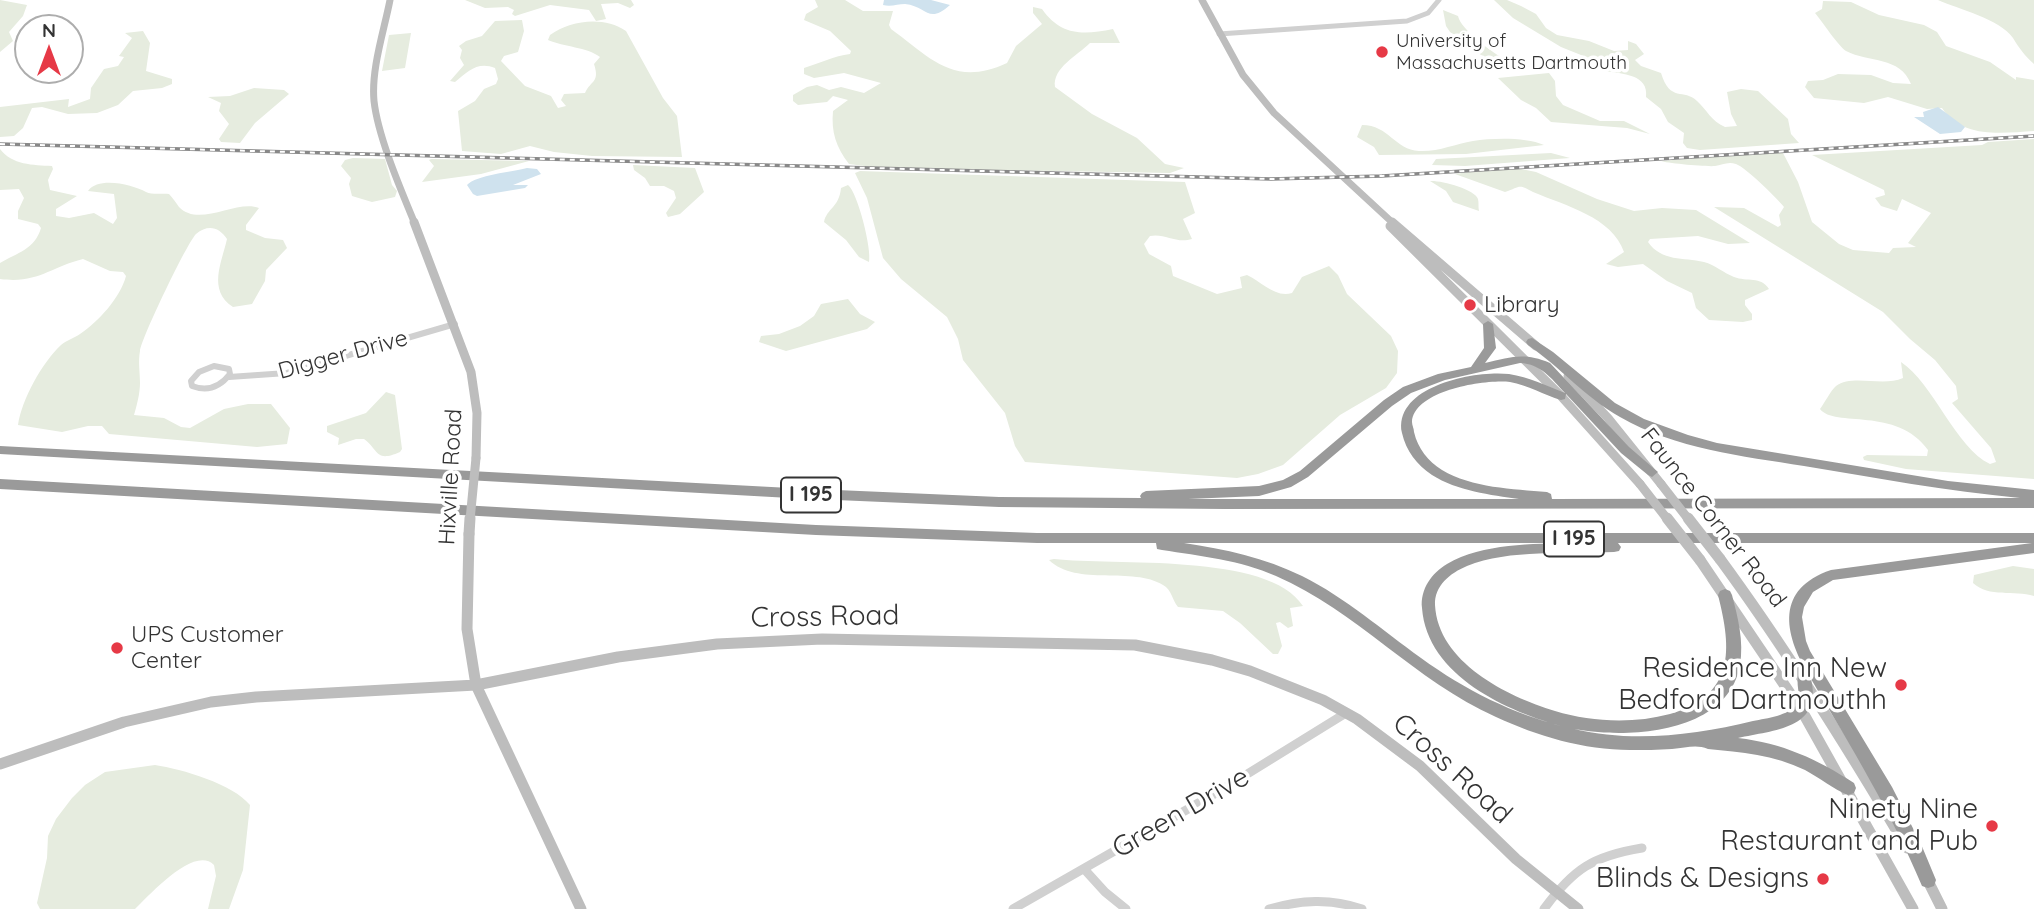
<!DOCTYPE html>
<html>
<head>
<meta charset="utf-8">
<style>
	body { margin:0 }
	#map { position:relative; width:2034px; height:909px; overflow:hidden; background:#fff; font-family:Quicksand,sans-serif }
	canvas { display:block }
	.north { position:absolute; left:14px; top:14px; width:70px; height:70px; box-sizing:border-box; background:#fff; border:2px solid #adadad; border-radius:50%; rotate:0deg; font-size:19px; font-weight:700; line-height:28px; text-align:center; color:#333 }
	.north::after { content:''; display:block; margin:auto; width:24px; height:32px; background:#e63946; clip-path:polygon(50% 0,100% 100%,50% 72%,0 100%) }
</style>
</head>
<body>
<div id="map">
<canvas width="2034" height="909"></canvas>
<div class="north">N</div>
</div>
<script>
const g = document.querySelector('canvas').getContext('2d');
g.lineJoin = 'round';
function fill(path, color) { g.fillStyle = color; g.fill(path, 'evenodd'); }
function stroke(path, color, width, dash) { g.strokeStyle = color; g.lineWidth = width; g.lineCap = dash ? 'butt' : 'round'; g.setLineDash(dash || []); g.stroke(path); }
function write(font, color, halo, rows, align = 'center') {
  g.font = font + ' Quicksand,sans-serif'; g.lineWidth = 7; g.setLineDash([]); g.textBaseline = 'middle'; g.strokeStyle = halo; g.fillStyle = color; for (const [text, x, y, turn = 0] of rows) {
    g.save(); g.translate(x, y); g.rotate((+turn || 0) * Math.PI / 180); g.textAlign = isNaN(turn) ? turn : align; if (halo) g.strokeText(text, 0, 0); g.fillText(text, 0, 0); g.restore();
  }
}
const green = new Path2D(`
	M0,0L27,5L23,16L9,32L13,41L0,52Z
	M465,0H631L634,5L630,8L618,3L601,4L606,19L596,21L589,10L550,5L515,16L512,14L514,10L508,7L485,8Z
	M815,0H845L863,11H893L889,25L891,29C930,57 953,88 1007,63L1016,46L1042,24L1033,13V7L1042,9C1061,36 1083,35 1113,29L1120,43H1090C1078,55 1052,68 1055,87L1092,114L1137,138L1165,164L1184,168L1170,173L879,168L849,164C836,147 831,132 833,111L848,100L833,96L827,102L798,105L793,101V95L807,87L817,85L829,90L841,87L864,93L881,83L844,73L814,78L804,74V68C820,63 834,56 850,54L851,51L830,31L804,20L806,14L818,7Z
	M1494,0H1507L1521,6L1536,14L1546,28L1557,35L1589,41L1614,51L1628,50V41L1636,44L1644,54L1635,60L1641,66L1661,73C1670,103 1684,88 1697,101C1707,110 1711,121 1725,127L1737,126L1731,114L1727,92L1741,89L1758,91L1788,119L1791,134L1799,143L1700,150L1687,148L1683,143L1684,133L1668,122L1661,109L1646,97C1649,74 1622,74 1605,71L1601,63L1561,47L1513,18Z
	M1938,0H2034V64C2025,56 2019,48 2013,38C2000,19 1958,9 1938,0Z
	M1823,1L1851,2L1879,15L1924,25L1937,32L1946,46L1990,62L2016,80V77L2034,80V131C2002,133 1962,139 1942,108L1927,109L1888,97L1864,103L1814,98L1805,87L1808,81L1823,80L1838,74L1871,75L1893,83L1911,84C1900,56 1869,63 1846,51C1839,47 1821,20 1815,13L1822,9Z
	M1443,10L1458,16C1461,30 1493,53 1507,61L1510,67C1488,65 1467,43 1450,32L1446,26Z
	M522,20L524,31L518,52L504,56L501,61L525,86L551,96L558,108L566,106L561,100L564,94L585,93C591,80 600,83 594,64L600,57C587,47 564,47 548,40L550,35C571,20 604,16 626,31L663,98L677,116L682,157L592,156L554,152L530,146L501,154L462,151L458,111L475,101L484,89L496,84L498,79L495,68C478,61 468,71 455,82L450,81L464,65L460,58L462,50L459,46L466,41L482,36L495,21Z
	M143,31L150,43L146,71L172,79V84L162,88L133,91L118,105L97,113L68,114L42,107L32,108L23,128L14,136L0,137V107L69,99L68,107L90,99L91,88L104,69L118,66L124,57L119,56L132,38L125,33Z
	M411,33L405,68L382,71L389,35Z
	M1549,73L1555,81L1556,96L1563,105L1600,121H1624L1650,134L1627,128L1551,122L1536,108L1521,100L1498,78Z
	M254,88L284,90L289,94L255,123L240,143L221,142L219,139L229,124L219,111L221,103L208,97L230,96Z
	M1362,125C1389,125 1395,150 1419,151C1438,152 1455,144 1473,141C1493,138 1526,137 1544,145L1466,154L1379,155L1374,147L1357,137Z
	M2034,139V479L1906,469L1864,460L1863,457L1867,455L1927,456L1928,450C1897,406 1834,428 1820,409C1824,404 1831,390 1836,386C1852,374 1883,387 1903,378L1901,362C1933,383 1956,448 1990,464L1996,462L1991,448L1952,403L1958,399L1956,386L1935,360L1910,339L1883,312L1714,207L1744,208L1778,227L1781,225L1779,215L1784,207C1777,198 1745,167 1736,164C1728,161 1722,165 1715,166C1707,167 1666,163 1661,161L1774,151L1783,153L1798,182L1812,222L1839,244L1853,250L1889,253L1893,248L1916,247L1908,243L1931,213L1902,199L1897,211L1881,206L1875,198L1885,195L1884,190L1812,155L1982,145L1988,142Z
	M0,149C12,165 33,165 52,166L53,169L48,180L50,190L77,196L56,209V216L69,218L94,213L113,224L117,218L114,194L88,191C99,176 133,185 146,192C152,195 163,193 169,194C173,198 176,203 179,207C199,228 237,199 259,208L246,225V230L265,238L283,240L287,248L266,270L265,281L252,304L233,307C207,290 222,262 227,239C219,227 208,224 196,234C187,243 142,337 140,351C138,362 140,372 140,383C140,393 137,405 134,415L164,418L181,427L190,428L224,409L248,404H271L290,428L287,444L257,447L109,434L102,426H88L62,432L18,425C22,399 42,363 61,345C67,340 74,338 80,334C99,321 120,298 126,276L123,272L110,271L83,259C50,267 38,284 0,279V263C17,253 35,249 41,228L38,224L18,219V211L24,198L19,189L0,190Z
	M1551,153L1570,158L1465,166L1432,165L1436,159Z
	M353,158L385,159L392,185L397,191L395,197L372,202L352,196L349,184L351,178L341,166L345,160Z
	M431,159L529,161L481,174L422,182L434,166L429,160Z
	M633,165L695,168L704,192L680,214L668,217L666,213L676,198L674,191L664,186H650L645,178L634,170Z
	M1495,168H1516L1536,172L1597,199L1634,211L1662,208L1696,210L1750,243L1728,244L1698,236L1650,239L1648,242C1662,262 1683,257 1704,262C1715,265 1724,273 1734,277C1747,282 1761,276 1769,289L1745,300V305L1752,314V320L1743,322L1709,320L1696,308L1692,293L1667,281L1643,264L1618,267L1606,264L1624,252C1612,217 1566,206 1533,192C1518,183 1520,187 1505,192L1455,174Z
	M860,171L1185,182L1195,213L1183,219L1192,239C1176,244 1165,233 1150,236L1144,244L1149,254L1171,266L1173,276L1217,294L1242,288L1240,277L1247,275C1262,282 1275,298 1292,293L1302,277L1329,266L1338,275L1347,294L1391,336L1398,351L1397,373L1386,388L1340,415L1283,465L1258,474L1237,478L1025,462L1015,446L1005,413L963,360L958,339L947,317L901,279L883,258L867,198L855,173Z
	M1430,181C1440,180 1475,189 1478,199C1479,203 1478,207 1479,211L1453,202L1446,191Z
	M848,185C858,193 872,250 869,262L859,257L846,240L824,222C827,208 839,208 841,188Z
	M848,299L860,314L875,322L867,329L786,351L759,342L761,336L779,334L800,326L814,316L821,304Z
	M386,392L395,395L402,449L400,452C375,463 379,450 364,439H356L338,445L339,438L327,432V426L366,413Z
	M1054,559C1113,566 1269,552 1303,606L1290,608L1293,626L1288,628L1280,622L1276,623L1282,646L1278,654H1273L1240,623L1223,611L1178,607C1172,600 1172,590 1163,585C1133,566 1077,587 1049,560Z
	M2013,566L2034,569V596C2014,590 1989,598 1973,583L1974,575Z
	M155,765C182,769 233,784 250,805L243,870L229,909H208L216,876L214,865C194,845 150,895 135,909H40L37,903L47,858L48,836L56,819L72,798L85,785L105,772Z`);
const water = new Path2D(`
	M884,0H931L950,5C928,25 927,6 905,4C898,4 891,7 883,5Z
	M1938,107L1965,127L1961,132L1940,134L1914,117H1924L1923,112Z
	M527,168L537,169L541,174L513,185H528L525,188L477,196L473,194L467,185C476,175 512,172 527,168Z`);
const streetFar2 = new Path2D(`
	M1219,34L1407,21L1428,13L1439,0`);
const streetFar1 = new Path2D(`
	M214,366L229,369L230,374C220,387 208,392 192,386L191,381L199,372Z
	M229,377L287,373L455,324`);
const street = new Path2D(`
	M1085,870L1105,892L1126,909
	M1013,909L1223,789L1346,713
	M1269,909C1301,900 1330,898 1362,909
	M1544,909C1573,869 1593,856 1642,848`);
const secondaryFar2 = new Path2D(`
	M390,0C384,31 371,69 374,101C378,137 401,190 415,224
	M1202,0L1243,75L1274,113L1394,224`);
const secondaryFar1 = new Path2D(`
	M414,222L471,372L477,413L476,458
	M1392,222L1536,346
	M1390,226L1561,396L1640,484
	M1568,376L1608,418L1661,484`);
const secondary = new Path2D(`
	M469,534L467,629L476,685L581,909
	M1720,559C1789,653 1848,748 1907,848
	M1700,560L1802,711L1913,909
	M0,764L124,722L211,702L256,697L476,685L618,657L717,644L822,639L1135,645L1212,660L1250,671L1323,700L1357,719L1420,766L1516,859L1578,909
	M1925,875L1942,909`);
const highway = new Path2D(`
	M1488,321L1493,324L1496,348L1485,363C1511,357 1524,352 1550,363L1629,447L1658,472L1652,477L1648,475L1621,453L1566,394L1565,399L1561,400C1544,395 1528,385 1510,382C1486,379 1414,390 1412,422C1412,425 1414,429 1414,432C1418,449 1428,461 1442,470C1472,488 1513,489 1547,492L1551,494L1552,499L2020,498C1947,491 1876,478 1804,466C1742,456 1676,449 1620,417C1586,398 1560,367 1528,345L1526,342L1528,339L1532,338L1553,352L1615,403L1644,419L1688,435L1717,443L1948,481L2034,490V508L1225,509L999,507L790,498L0,454V446L790,488L999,497L1141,498L1140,496L1142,493L1146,491L1259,486L1283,480L1300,471L1384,400L1403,387L1438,374L1471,367L1484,348L1483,324ZM1520,363C1541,364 1551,378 1565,393C1547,386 1529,377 1509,374C1475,370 1393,386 1402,433C1406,451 1417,465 1432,475C1457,491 1491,495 1519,499H1188L1259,496L1291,487L1308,477L1392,406L1411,393L1445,380Z
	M0,479L816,525L1037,533H2034V553L1833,580L1813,592L1804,607L1802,617L1806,641L1810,651L1892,787L1921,844L1936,880L1934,886L1928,888L1922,886C1891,812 1852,748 1811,679C1823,729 1774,730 1738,738C1782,743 1817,759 1854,783L1856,788L1854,793L1848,795C1833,789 1820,778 1805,770C1774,755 1741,752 1708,749C1696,744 1686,748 1672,749C1658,750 1644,750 1630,750C1584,750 1537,736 1496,717C1415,681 1357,611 1276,576C1240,560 1200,556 1162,550L1157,549L1156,543H1037L816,535L0,489ZM1184,543H1573C1533,544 1483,543 1447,564C1432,573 1420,589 1422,608C1427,676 1508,712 1565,727C1513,714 1465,690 1421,658C1382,630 1346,598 1302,576C1265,558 1225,549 1184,543ZM1618,543H2032L1831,570C1775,589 1784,633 1808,674L1804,673L1799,675C1795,683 1801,694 1798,704C1787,716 1768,718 1753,721C1695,735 1633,743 1574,729C1628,739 1728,734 1740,665C1744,641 1738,618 1732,595L1730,591L1725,589L1720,591L1718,595C1732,650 1735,695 1670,714C1633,724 1591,722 1555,711C1506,696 1438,662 1435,605C1434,586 1450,573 1467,566C1509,549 1568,554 1614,552L1619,551L1621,547Z`);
const rail = new Path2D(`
	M0,144L1271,179L1382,176L2034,136`);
const secondaryBridgeFar1 = new Path2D(`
	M1640,484L1668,520
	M1661,484L1689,520
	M470,520L476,458`);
const secondaryBridge = new Path2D(`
	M1667,518L1700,560
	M1688,518L1720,559
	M469,534L470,518`);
const markers = [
	[1382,52,7,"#e63946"],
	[1470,305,7,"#e63946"],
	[117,648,7,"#e63946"],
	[1901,685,7,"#e63946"],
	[1992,826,7,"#e63946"],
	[1823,879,7,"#e63946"]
];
const farPoinames = [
	["University of",1396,41],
	["Massachusetts Dartmouth",1396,63]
];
const shields = [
	[811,495,60],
	[1574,539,60]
];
const shieldNames = [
	["I 195",811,495],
	["I 195",1574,539]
];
const poiNames = [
	["Library",1484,305],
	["UPS Customer",131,635],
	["Center",131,661]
];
const streetNames = [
	["Digger Drive",343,355,-15],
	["Hixville Road",451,477,-87],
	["Faunce Corner Road",1713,518,52]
];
const nearStreetnames = [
	["Cross Road",825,617,-1],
	["Cross Road",1452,769,42],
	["Green Drive",1181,813,-30]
];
const nearPoinames = [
	["Residence Inn New",1887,669],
	["Bedford Dartmouthh",1887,701],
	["Ninety Nine",1978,810],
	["Restaurant and Pub",1978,842],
	["Blinds & Designs",1809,879]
];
fill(green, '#e6ecdf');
fill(water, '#cfe2ee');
stroke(streetFar2, '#d0d0d0', 5);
stroke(streetFar1, '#d0d0d0', 6);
stroke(street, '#d0d0d0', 9);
stroke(secondaryFar2, '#bdbdbd', 7);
stroke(secondaryFar1, '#bdbdbd', 9);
stroke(secondary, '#bdbdbd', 11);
fill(highway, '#9a9a9a');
stroke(rail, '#888', 3.5);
stroke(rail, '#fff', 2, [5]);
stroke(secondaryBridgeFar1, '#bdbdbd', 9);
stroke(secondaryBridge, '#bdbdbd', 11);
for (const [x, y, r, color] of markers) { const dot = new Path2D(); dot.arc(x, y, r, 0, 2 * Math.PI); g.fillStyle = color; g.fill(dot); stroke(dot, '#fff', 2.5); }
write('19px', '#333', '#fff', farPoinames, 'left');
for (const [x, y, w] of shields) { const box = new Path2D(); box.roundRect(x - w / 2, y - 17.5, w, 35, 5); g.fillStyle = '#fff'; g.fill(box); stroke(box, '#333', 2); }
write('bold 21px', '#333', null, shieldNames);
write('23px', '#333', '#fff', poiNames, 'left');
write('23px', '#333', '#fff', streetNames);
write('28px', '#333', '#fff', nearStreetnames);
write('28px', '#333', '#fff', nearPoinames, 'right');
</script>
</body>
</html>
